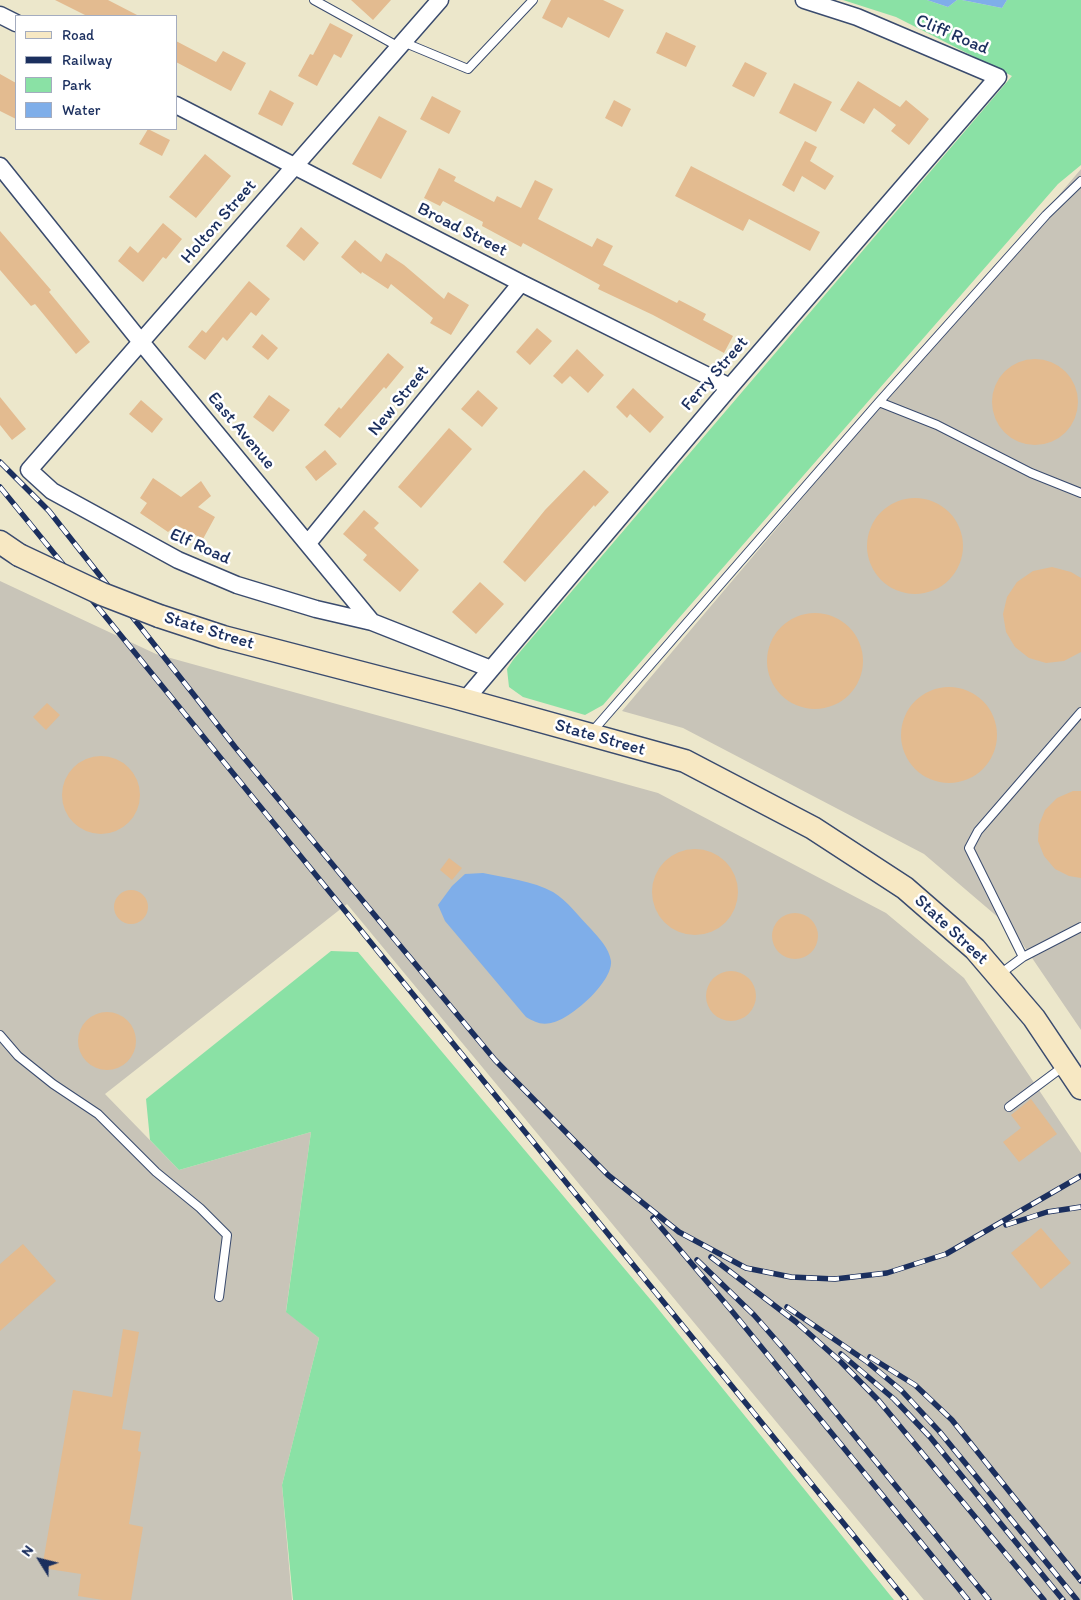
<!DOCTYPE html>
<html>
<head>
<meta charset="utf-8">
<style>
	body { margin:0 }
	#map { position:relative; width:1081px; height:1600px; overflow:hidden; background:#ece7cb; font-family:Itim,sans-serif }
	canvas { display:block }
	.legend { position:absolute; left:15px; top:15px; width:162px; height:115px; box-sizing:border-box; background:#fff; border:1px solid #a4acbf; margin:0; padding:6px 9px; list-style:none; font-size:15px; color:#1b2f5e }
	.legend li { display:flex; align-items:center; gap:10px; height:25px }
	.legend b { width:25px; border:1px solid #a4acbf }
	.north { position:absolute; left:15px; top:1535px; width:50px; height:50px; -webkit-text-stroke:4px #fff; paint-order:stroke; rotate:306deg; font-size:14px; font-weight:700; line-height:20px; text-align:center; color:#1b2f5e }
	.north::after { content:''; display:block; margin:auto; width:18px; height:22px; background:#1b2f5e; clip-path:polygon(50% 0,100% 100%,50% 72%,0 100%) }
</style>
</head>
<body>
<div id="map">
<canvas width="1081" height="1600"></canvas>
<ul class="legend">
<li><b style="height:6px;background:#f7e8c3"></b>Road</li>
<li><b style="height:6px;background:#1b2f5e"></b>Railway</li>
<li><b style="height:14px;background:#8ae1a5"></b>Park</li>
<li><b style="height:14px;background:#7faee9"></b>Water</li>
</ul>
<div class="north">N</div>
</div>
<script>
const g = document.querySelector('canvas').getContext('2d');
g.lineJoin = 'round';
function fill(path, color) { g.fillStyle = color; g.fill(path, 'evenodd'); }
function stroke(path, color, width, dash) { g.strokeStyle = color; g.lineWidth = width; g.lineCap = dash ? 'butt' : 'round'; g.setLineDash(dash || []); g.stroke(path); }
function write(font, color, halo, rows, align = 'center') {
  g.font = font + ' Itim,sans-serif'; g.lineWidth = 5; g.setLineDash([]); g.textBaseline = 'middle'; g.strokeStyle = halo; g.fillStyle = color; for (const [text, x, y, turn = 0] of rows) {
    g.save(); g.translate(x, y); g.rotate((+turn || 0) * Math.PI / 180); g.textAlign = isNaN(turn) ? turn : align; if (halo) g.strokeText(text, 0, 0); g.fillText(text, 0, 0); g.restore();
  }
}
const industrial = new Path2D(`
	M1081,169V1030L1013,930L924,854L683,728L622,711Z
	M0,581L156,654L658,793L886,913L964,978L1081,1153V1600H924L347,904L105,1094L179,1170L311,1132L286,1311L319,1338L282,1485L292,1600H0Z`);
const green = new Path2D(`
	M843,0H927L948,7L957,0H962L1002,8L1007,0H1081V165L1058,184L603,705L585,715L523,697L509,687L507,669L513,660L1012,76L896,17Z
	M331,951L358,952L655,1305L894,1600H293L282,1485L319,1338L286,1312L311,1132L179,1170L150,1140L146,1099Z`);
const water = new Path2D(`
	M927,0H957L948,7Z
	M962,0H1007L1002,8Z
	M483,873C506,878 533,881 553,892C568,901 579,917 591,929C599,938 609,948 611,961C613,982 570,1020 551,1023C540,1025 535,1022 526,1017L445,921L438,905L452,886L465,874Z`);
const building = new Path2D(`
	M55,0H108L139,16H87Z
	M351,0H391L373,20Z
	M551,0H603L624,10L609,38L568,17L562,28L542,18Z
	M330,23L353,35L341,58L334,54L317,86L298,76L310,54L313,55Z
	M666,32L696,46L686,67L656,53Z
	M176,41L216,62L223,51L246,63L231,91L176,62Z
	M745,62L767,73L754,97L732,86Z
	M0,74L16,83V119L0,111Z
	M858,81L900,107L906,100L929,119L909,145L891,131L896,125L874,108L864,124L840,110Z
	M794,83L832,102L816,132L779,113Z
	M270,90L294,103L282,126L258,114Z
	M432,96L461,111L449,134L420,119Z
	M614,100L631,109L622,127L605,118Z
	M379,116L407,131L381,179L352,164Z
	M148,129L170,140L162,156L139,144Z
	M805,141L817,147L810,161L834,176L825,190L802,176L794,192L782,185Z
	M205,154L231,176L196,218L169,197Z
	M691,166L820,232L810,251L749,219L743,231L675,196Z
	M439,168L456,177L454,181L494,202L497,196L521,208L535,180L553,189L538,219L592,247L597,238L613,246L603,265L677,303L679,300L706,314L703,320L733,336L724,353L653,315L598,289L600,285L523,243L521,247L482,226L483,222L443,201L440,206L424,198Z
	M163,223L182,239L166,259L163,257L143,282L118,261L130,246L138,253Z
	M301,227L319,243L304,261L286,246Z
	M0,231L51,290L49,292L90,342L76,354L35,304L31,306L0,270Z
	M355,240L381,262L386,253L404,265L444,299L448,292L469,305L451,335L430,323L433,318L391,284L388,289L362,272L361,274L341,257Z
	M249,281L270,299L256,316L251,312L227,341L223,337L205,360L188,347L202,330L206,333Z
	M537,328L552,341L530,365L516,352Z
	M262,334L278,348L268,360L252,347Z
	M577,349L604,375L588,393L570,376L562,384L553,376Z
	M388,353L404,367L386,389L384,387L340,438L324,425L339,407L341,409Z
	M992 402a43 43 0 1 1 86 0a43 43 0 1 1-86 0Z
	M633,388L664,417L650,433L630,414L627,418L616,407Z
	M478,390L498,408L482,427L461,409Z
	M269,395L290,410L273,432L253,417Z
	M0,397L26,429L12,440L0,425Z
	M141,400L163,419L152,433L129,414Z
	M449,428L472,449L421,508L398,487Z
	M325,450L337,464L316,481L305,467Z
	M584,470L609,492L595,507L594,505L525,582L503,562L545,510Z
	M153,478L181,497L201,481L211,496L198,507L215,517L203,539L176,525L168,532L140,513L147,503L140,498Z
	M867 546a48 48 0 1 1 96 0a48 48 0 1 1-96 0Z
	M364,510L379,523L374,528L419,570L400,592L363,560L367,555L343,534Z
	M1052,567L1071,572L1081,578V652L1064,661L1046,663L1029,658L1015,647L1006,632L1003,614L1007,597L1017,582L1033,571Z
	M480,582L504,604L476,634L452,612Z
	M767 661a48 48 0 1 1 96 0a48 48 0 1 1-96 0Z
	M901 735a48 48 0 1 1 96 0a48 48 0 1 1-96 0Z
	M47,703L60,715L46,730L33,717Z
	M62 795a39 39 0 1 1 78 0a39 39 0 1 1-78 0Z
	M1073,791H1081V878L1069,876L1055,869L1044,856L1038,841L1039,825L1045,810L1057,798Z
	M652 892a43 43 0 1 1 86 0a43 43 0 1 1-86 0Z
	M449,858L462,868L452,880L440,870Z
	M114 907a17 17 0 1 1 34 0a17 17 0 1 1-34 0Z
	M772 936a23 23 0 1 1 46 0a23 23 0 1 1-46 0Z
	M706 996a25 25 0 1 1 50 0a25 25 0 1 1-50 0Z
	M78 1041a29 29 0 1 1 58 0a29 29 0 1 1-58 0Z
	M1031,1099L1057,1134L1019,1162L1003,1142L1021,1128L1011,1115Z
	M1041,1228L1071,1263L1041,1289L1011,1253Z
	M23,1244L56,1281L0,1331V1264Z
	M123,1329L139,1332L122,1429L141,1432L138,1451L141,1452L129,1524L143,1527L131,1600H103L78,1596L81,1574L42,1568L73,1390L112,1397Z`);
const lane = new Path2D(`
	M314,0L399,47
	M403,42L468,69L533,0
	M879,402L937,425L1031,473L1081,493
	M591,733L879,402L1046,215L1081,181
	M1023,957L969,848L978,831L1081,712
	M1000,974L1023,957L1081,927
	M0,1035L18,1056L53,1084L98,1114L156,1172L200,1208L227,1235L219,1297
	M1009,1107L1064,1066`);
const street = new Path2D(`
	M0,15L16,23
	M176,105L521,283L730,387
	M0,166L141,342L372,622L491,669
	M308,543L521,283
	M372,622L316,609L237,585L178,560L52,491L29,470L440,0
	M465,700L730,387L998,77L857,17L804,0`);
const secondary = new Path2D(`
	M0,542L19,555
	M159,616L223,637L454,697L685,761L813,828L905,888L975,949L1034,1018L1081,1088`);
const rail = new Path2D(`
	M0,462L49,511L235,747L495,1060L608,1175L679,1232L746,1268L791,1277L835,1279L887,1273L946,1254L1081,1176
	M0,487L906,1600
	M653,1218L731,1310L968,1600
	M1006,1225L1047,1212L1081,1207
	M711,1257L796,1322L841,1362L879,1401L1044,1600
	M697,1260L754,1315L783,1348L989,1600
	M787,1307L866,1361L901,1390L939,1431L1077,1600
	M841,1354L894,1399L930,1437L1063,1600
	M870,1357L915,1385L952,1420L1081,1581`);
const secondaryBridge = new Path2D(`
	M19,555L102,594L159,616`);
const streetNames = [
	["Cliff Road",952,35,23],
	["Holton Street",219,222,-49],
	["Broad Street",462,230,27],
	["Ferry Street",715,374,-49],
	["New Street",399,401,-51],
	["East Avenue",241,431,50],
	["Elf Road",200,547,24],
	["State Street",209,631,17],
	["State Street",600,738,16],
	["State Street",951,930,43]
];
fill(industrial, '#c8c4b8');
fill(green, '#8ae1a5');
fill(water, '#7faee9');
fill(building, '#e3bb90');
stroke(lane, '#3a4b6e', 10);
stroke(street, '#3a4b6e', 19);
stroke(secondary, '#3a4b6e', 25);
stroke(lane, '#fff', 8);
stroke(street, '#fff', 16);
stroke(secondary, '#f7e8c3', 22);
stroke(rail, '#1b2f5e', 5.5);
stroke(rail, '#fff', 4, [11]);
stroke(secondaryBridge, '#3a4b6e', 25, []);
stroke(secondaryBridge, '#f7e8c3', 22);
write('18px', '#1b2f5e', '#fff', streetNames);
</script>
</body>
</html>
